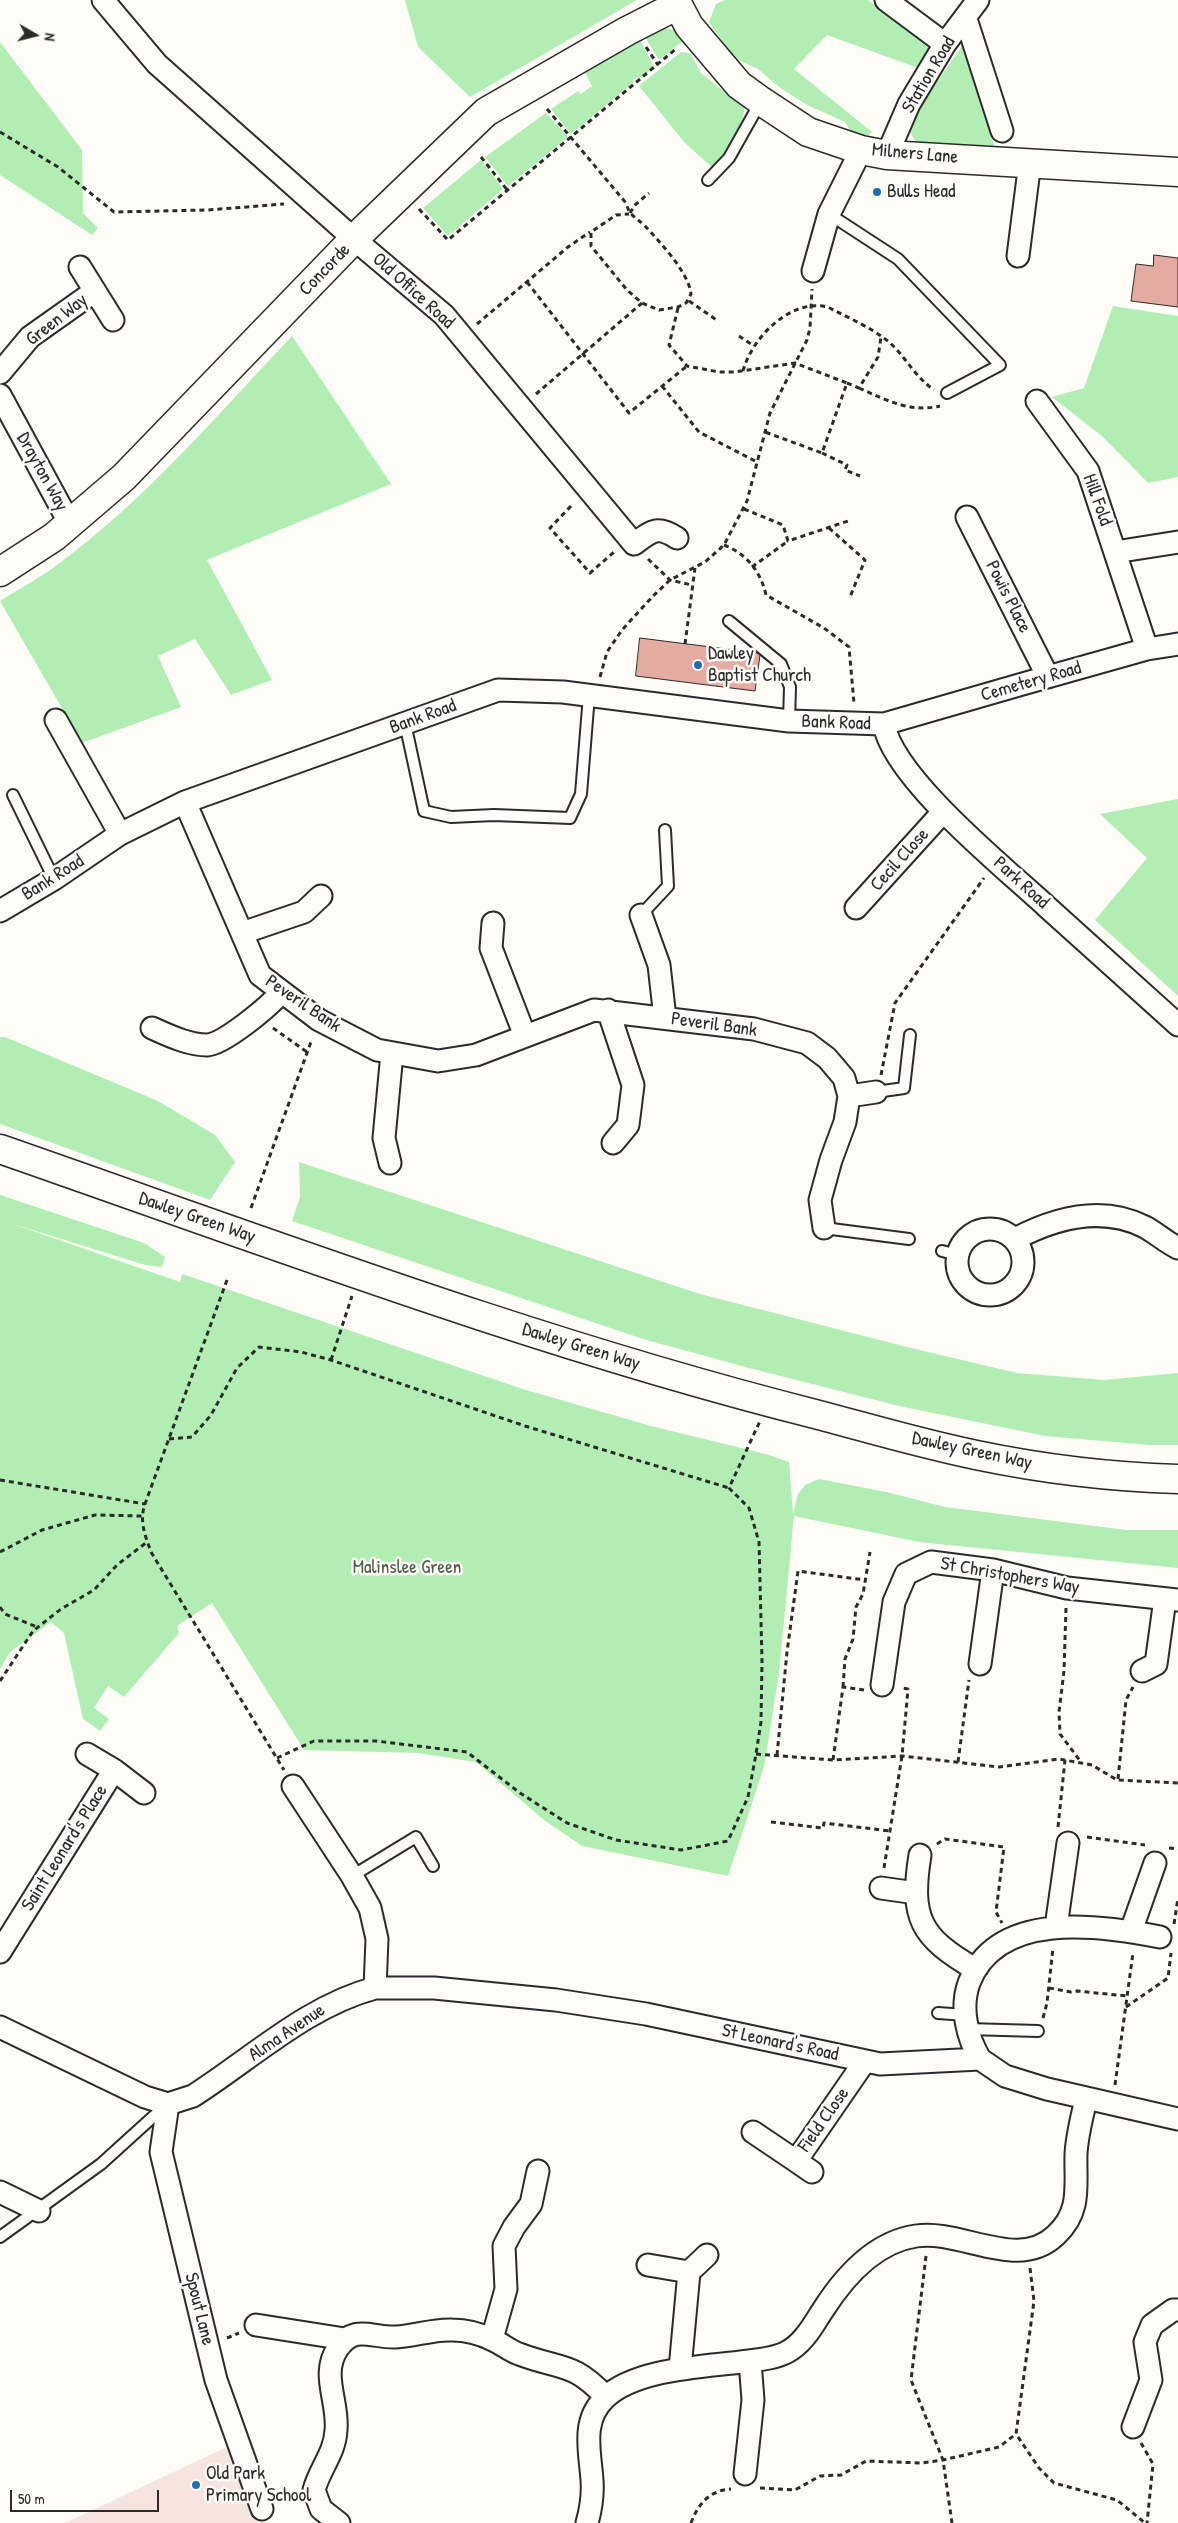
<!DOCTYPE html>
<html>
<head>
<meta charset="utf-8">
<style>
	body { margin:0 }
	#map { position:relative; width:1178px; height:2523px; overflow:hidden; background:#fdfcf7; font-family:"Patrick Hand",sans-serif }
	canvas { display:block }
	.north { position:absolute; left:10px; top:10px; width:50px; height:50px; -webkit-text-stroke:4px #fdfcf7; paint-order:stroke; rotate:98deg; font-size:14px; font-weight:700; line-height:20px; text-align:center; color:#2b2b2b }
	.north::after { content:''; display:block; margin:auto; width:18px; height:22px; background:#2b2b2b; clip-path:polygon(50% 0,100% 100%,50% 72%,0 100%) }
	.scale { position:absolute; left:10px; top:2490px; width:149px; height:22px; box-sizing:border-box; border:2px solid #2b2b2b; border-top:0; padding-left:6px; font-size:15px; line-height:18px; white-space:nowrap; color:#2b2b2b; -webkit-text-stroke:4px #fdfcf7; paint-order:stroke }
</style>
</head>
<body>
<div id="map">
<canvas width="1178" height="2523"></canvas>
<div class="north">N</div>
<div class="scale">50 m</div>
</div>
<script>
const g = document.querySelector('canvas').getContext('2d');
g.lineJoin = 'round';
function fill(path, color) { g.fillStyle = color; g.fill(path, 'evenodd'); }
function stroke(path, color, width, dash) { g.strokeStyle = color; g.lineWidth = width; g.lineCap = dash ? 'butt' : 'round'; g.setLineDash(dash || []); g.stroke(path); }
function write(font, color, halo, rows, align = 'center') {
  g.font = font + ' "Patrick Hand",sans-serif'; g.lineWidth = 5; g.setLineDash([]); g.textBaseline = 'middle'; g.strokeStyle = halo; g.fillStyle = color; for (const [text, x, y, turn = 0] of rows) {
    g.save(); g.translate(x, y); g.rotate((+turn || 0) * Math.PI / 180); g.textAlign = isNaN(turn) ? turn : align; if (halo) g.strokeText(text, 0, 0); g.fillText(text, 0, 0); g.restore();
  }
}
const built = new Path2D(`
	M227,2447L266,2523H65Z`);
const green = new Path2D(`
	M405,0H637L470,97L418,47Z
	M725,0H868L933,48L918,68L827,35L794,69L872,132L867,136L851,132L845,122L807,105L779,87L758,69L734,58L709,22L716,4Z
	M666,28L678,31L689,40L685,44L682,42L659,60L645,37Z
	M640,40L654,67L640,79L637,77L633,80L634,82L571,134L551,109L578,91L581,94L592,86L585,72Z
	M0,42L82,150L83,213L98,228L92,235L0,175Z
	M964,43L996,153L917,144L910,132L918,109Z
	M681,52L690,53L701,73L744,108C745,129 724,152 713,168L684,142L639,86Z
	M546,113L568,137L508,186L485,157Z
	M481,160L503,189L448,236L423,208Z
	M1113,306L1178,316V477L1148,483L1103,437L1052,397L1084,388Z
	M292,336L391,484L207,560L272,680L231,695L195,639L158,656L181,707L82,743L0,601C20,588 42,577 61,562C147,498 218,414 292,336Z
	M1178,799V996L1095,920L1147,858L1100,814Z
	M0,1037H5L158,1101L215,1135L235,1162L210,1200L0,1124Z
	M299,1162L700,1294L911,1348L1017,1373L1104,1380L1178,1373V1445H1149L1045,1436L899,1406L749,1368L643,1339L292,1221L300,1197Z
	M0,1195L144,1243L165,1257L162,1267L145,1265L10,1223L180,1282L182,1274L523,1389L651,1426L766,1454L789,1462L793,1514L798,1494L805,1485L819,1479L891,1493L945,1507L1126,1530H1178V1568L919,1542L794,1516L779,1674L764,1767L728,1876L582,1846L544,1820L476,1762L418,1753L304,1750L212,1603L177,1626L179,1633L124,1697L108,1686L94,1708L109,1719L100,1731L83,1719L64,1633L51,1622L10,1652L0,1669Z`);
const building = new Path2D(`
	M1154,255L1178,258V307L1131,301L1136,264L1153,266Z
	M640,638L758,653L760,655L755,691L636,676Z`);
const path = new Path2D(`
	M646,47L658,65
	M547,109L626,203C630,217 636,217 645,226C660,242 689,273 691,294L686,303L678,307L659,310L642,303L627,290L591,246V232L616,215L629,214
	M0,132L58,167L114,212L208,210L284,204
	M481,157L508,191
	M419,209L448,240L677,48
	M630,213L635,205L649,193
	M527,282L629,413L687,366
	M689,301L718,321
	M678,308L669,345L687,366L719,372H735L795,363L847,383L822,453L765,432
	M477,324L568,247L590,232
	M739,336L754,346
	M743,371C752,338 790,298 828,307C848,318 871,327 889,342C905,356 915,377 934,390
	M847,383L859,388L878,357L881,337
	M662,386L699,432L757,462
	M859,388C886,400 910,413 940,406
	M536,394L642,303
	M822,453L847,465L845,470L860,476
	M571,506L550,528L590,573L614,552
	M744,509L783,525L788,541L848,521
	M829,528L865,560L850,597
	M724,545C747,554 761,572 766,595L824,628L849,647L854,703
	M648,559L670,580L692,585
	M752,567L788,541
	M685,644L695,568
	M600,677L607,652L622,630L653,596L670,580L705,562L724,545L747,501L770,413L807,340L810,328L812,289
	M273,1028L307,1052
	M881,1075L895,1003L984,878
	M251,1208L312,1039
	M227,1280L145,1504C139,1521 145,1535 151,1552L284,1770
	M331,1360L352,1296
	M169,1439L192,1437L211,1415L237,1368L259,1347L301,1352L331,1360L525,1426L729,1488
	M0,1480L145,1504
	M0,1552L42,1530L95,1515L142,1516
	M0,1607L5,1614L37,1627
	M1066,1608L1064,1671L1059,1712L1060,1734L1081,1762
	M0,1681L33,1631L61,1609L94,1590L117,1565L147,1542
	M843,1687L845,1659L853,1639L856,1607L863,1594L870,1552
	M756,1754L833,1760L902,1756L999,1767L1059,1759L1092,1765L1117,1780L1178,1783
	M777,1755L787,1652L798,1571L865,1580
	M277,1758L314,1741H376L467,1752L520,1793L567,1823L616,1840L681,1850L728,1841L748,1797L756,1754L761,1722L762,1661L759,1542L749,1508L729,1488L760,1421
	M833,1760L843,1687L864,1690
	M958,1762L969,1680
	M1118,1779L1126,1700L1133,1687
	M771,1822L823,1828L824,1823L890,1831
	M1058,1827L1065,1760
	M1087,1837L1145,1845
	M937,1844L945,1839L1004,1847L996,1912L1002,1923
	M1169,1848L1178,1849
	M884,1868L902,1756L908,1689L902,1688
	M1174,1924L1178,1898
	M1049,1988L1071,1992L1077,1991L1127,1996
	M1126,2007L1168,1978L1171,1953
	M1043,2018L1047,2003L1053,1948
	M1115,2085L1133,1953
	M926,2256L911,2380L943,2460L952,2523
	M1030,2268L1034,2301L1016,2434L1039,2468L1054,2483L1117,2500L1145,2523
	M227,2338L239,2333
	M1141,2443L1153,2464L1147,2523
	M760,2488L795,2490L820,2476L841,2475L866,2461L921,2463L943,2460L999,2447L1016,2434
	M279,2500L294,2494
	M691,2523C698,2504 710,2490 731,2489`);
const lane = new Path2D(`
	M708,180L729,158L761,101
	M829,214L898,259L1000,365L947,393
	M729,621L781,664L790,687L789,721
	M405,723L424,811L451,817L494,815L570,818L581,794L589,695
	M13,795L54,879
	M641,915L668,886L665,830
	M876,1092L904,1088L910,1035
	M824,1228L909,1239
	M942,1251L958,1255
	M352,1876L416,1837L433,1866
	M938,2013L966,2015
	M968,2029L1038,2031
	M0,2237L101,2164L165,2106`);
const street = new Path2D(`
	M103,0L157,64L354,239L444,315L634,544C652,531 657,525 677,538
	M886,0L945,44
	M966,19L1002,131
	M887,155L909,104L945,44L978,0
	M1018,256L1030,162
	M80,267L113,320
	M813,271L829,214L861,150
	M0,373L30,337L95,291
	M0,395L70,524
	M1037,401L1088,471L1147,649
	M967,517L1048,677
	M1115,552L1178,542
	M56,720L120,834
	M884,724C892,777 1006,869 1046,906C1090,946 1134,985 1178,1025
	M185,802L260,975L319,1020L377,1050L438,1061L476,1055L594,1010L754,1029L807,1043L827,1058L844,1078L849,1096L845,1122L831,1160L820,1200L824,1228
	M856,908L943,812
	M0,911L54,879L120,834L185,802L498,690L563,692L789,721L884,724L1019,685L1147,649L1178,644
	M641,915L659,965L665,1018
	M493,923L491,948L525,1036
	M242,933L304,912L321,896
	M608,1010L633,1085L628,1125L613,1143
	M152,1028C168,1035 188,1045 207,1045C224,1044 270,1006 281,992
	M849,1096L876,1092
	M390,1163L384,1138L392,1053
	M957 1262a33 33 0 1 1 66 0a33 33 0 1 1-66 0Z
	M1015,1239C1055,1218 1102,1205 1145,1227C1156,1233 1166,1242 1178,1248
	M980,1664L993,1570
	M1142,1671L1156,1664L1165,1599
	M882,1685L894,1602L906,1574L931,1562L993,1570L1067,1588L1178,1600
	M87,1754L114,1770L144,1793
	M920,1855C910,1918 920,1937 975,1969
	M881,1888L916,1893
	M1056,1927L1068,1843
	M1131,1931L1155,1863
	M0,1952L114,1770
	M375,1988H434L556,2000L646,2014L880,2064L980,2059L1005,2076L1047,2089L1178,2119
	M0,2027L145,2097L168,2104L193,2096C251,2059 307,2006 375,1988L377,1939L370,1908L352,1876L293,1786
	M980,2059C967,2037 960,2008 969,1983C997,1910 1099,1925 1160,1937
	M168,2104L161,2152L216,2380L262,2509
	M753,2132L796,2161L865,2061
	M796,2161L812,2172
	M0,2192L39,2211
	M648,2265L689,2272L707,2255
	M256,2325L345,2339
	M492,2339L506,2289L504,2246L514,2227L531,2204L538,2171
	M680,2369L689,2272
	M1133,2427L1151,2380L1145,2342L1152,2325L1173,2310H1178
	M745,2474L753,2400L750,2361
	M339,2523L321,2509L314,2490C320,2468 335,2453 336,2430C339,2402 320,2374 338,2348C355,2324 371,2338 396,2337C415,2336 433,2329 452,2330C466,2330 481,2334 493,2340C502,2344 510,2351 519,2354C561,2370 572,2361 606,2397
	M587,2523C591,2509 593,2494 592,2480C590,2451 581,2421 605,2398C635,2369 702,2367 741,2362C756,2360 774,2359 787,2352C804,2343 813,2325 823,2310C844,2277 875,2242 916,2236C962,2229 1018,2272 1056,2235C1082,2211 1075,2185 1076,2154C1077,2135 1082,2117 1086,2099`);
const secondary = new Path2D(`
	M0,572L54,537L124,477L354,239L486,112L627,31L678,5L689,26L739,85L761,101L808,132L861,150L887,155L1178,172
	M0,1149C270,1243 538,1344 815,1414C868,1428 922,1444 976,1455C1043,1469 1110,1477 1178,1479`);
const markers = [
	[877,192,5,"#1f6fb2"],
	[698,665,5,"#1f6fb2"],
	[196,2485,5,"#1f6fb2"]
];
const streetNames = [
	["Station Road",929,75,-59],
	["Milners Lane",915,154,5],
	["Concorde",325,270,-46],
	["Old Office Road",413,291,42],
	["Green Way",57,320,-38],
	["Drayton Way",42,472,61],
	["Hill Fold",1097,500,70],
	["Powis Place",1008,597,63],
	["Cemetery Road",1031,682,-16],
	["Bank Road",423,717,-20],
	["Bank Road",836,723,2],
	["Cecil Close",900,860,-48],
	["Bank Road",53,878,-32],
	["Park Road",1021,883,42],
	["Peveril Bank",303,1004,34],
	["Peveril Bank",714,1025,8],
	["Dawley Green Way",197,1218,19],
	["Dawley Green Way",581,1347,17],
	["Dawley Green Way",972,1451,12],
	["St Christophers Way",1010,1576,10],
	["Saint Leonard's Place",65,1848,-58],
	["Alma Avenue",287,2033,-34],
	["St Leonard's Road",780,2043,12],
	["Field Close",824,2120,-55],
	["Spout Lane",199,2309,76]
];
const poiNames = [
	["Bulls Head",887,192],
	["Dawley",708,654],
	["Baptist Church",708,676],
	["Old Park",206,2474],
	["Primary School",206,2496]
];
const parkNames = [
	["Malinslee Green",407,1568]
];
fill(built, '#f6e4de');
fill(green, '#b2eeb3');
fill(building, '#e5aba2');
stroke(building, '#2b2b2b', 1);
stroke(lane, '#2b2b2b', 14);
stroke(street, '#2b2b2b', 25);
stroke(secondary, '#2b2b2b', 31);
stroke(path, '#2b2b2b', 3, [5, 4]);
stroke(lane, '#fdfcf7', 10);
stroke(street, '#fdfcf7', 21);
stroke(secondary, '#fdfcf7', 28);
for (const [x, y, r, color] of markers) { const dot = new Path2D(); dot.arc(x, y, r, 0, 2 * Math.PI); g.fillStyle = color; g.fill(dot); stroke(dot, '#fdfcf7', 2); }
write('19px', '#2b2b2b', '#fdfcf7', streetNames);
write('19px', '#2b2b2b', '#fdfcf7', poiNames, 'left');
write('19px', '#4d5c4d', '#fdfcf7', parkNames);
</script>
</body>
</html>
